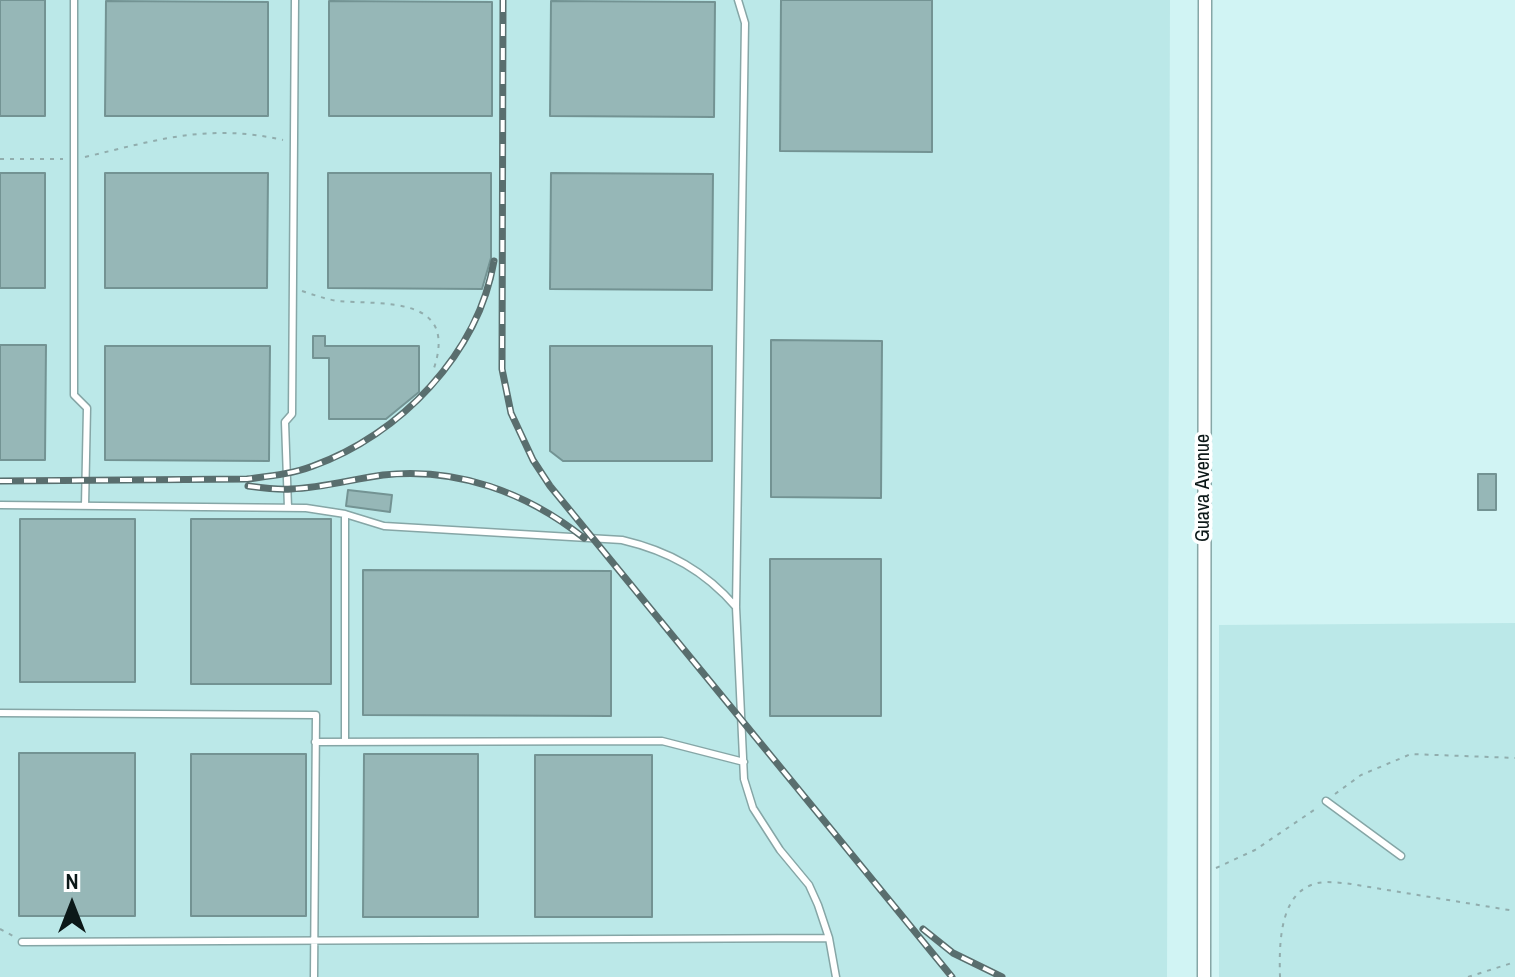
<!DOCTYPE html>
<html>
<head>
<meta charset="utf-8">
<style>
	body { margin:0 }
	#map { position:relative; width:1515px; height:977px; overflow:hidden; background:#d1f4f4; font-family:"Archivo Narrow",sans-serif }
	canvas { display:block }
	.north { position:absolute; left:32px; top:865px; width:80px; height:80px; -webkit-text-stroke:6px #fff; paint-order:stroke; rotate:0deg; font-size:22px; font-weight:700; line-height:32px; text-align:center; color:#0c1818 }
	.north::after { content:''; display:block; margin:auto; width:28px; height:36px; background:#0c1818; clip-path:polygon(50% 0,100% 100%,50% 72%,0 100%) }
</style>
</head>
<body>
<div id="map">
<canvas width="1515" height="977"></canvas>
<div class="north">N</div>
</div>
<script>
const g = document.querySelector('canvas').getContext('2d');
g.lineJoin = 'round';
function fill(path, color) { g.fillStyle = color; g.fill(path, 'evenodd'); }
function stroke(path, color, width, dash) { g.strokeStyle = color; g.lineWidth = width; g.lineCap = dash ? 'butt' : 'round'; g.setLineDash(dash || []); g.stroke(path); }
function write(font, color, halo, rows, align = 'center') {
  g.font = font + ' "Archivo Narrow",sans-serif'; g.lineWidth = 7; g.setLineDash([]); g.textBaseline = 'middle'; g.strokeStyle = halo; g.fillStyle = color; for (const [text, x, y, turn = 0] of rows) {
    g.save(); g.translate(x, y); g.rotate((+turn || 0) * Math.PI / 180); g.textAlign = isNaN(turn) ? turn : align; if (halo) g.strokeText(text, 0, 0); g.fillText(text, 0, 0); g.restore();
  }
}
const built = new Path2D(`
	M0,0H1170L1167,977H0Z
	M1515,623V977H1219V625Z`);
const building = new Path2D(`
	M0,0H45V116H0Z
	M781,0H932V152L780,151Z
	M106,1L268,2V116H105Z
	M329,1L492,2V116H329Z
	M551,1L715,2L714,117L550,116Z
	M0,173H45V288H0Z
	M105,173H268L267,288H105Z
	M328,173H491V258L482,289L328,288Z
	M551,173L713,174L712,290L550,289Z
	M313,336H325V346H419V392L386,419H329V358H313Z
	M771,340L882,341L881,498L771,497Z
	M0,345H46L45,460H0Z
	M105,346H270L269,461L105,460Z
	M550,346H712V461H563L550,451Z
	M1478,474H1496V510H1478Z
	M348,490L392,495L390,512L346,506Z
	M20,519H135V682H20Z
	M191,519H331V684H191Z
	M770,559H881V716H770Z
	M363,570L611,571V716L363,715Z
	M19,753H135V916H19Z
	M191,754H306V916H191Z
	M364,754H478V917H363Z
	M535,755H652V917H535Z`);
const path = new Path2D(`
	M85,157C157,140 209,123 283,140
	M0,159H63
	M302,291C314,295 325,299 338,301C384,305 460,295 433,371
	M1335,794L1361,775L1411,754L1515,758
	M1216,868L1255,850L1317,808
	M0,929L13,936
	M1280,977C1279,942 1279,884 1326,882C1334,882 1343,883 1351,884L1515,911
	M1468,977L1515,962`);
const service = new Path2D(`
	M74,0V395L87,408L85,506
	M738,0L745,23L736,607L744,779L753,808L780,850L809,885L818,905L829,938L836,977
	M0,505L306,508L345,514L384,526L622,540C669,551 705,571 736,607
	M288,508L285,422L292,414L295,0
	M345,514V742
	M0,713L316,715L314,977
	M315,742L662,741L744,762
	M1326,801L1401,856
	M22,942L829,938`);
const minor = new Path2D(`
	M1204,977L1205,0`);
const rail = new Path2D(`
	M503,0L502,369L511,413L533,460L550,486L952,977
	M0,481L247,479C270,476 292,474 313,466C400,435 478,354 494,261
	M248,486C263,488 277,490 291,489C322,488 353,479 383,475C457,467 526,492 584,538
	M923,929L953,953L1002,977`);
const streetNames = [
	["Guava Avenue",1204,488,-90]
];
fill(built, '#bbe8e8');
fill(building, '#96b7b7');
stroke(building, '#739393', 2);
stroke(service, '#86a6a6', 9);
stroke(minor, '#86a6a6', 15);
stroke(path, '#91adad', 2, [4, 6]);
stroke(service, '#fff', 6);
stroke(minor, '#fff', 12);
stroke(rail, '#596e6e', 7);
stroke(rail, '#fff', 4, [12]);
write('20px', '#0c1818', '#fff', streetNames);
</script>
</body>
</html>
